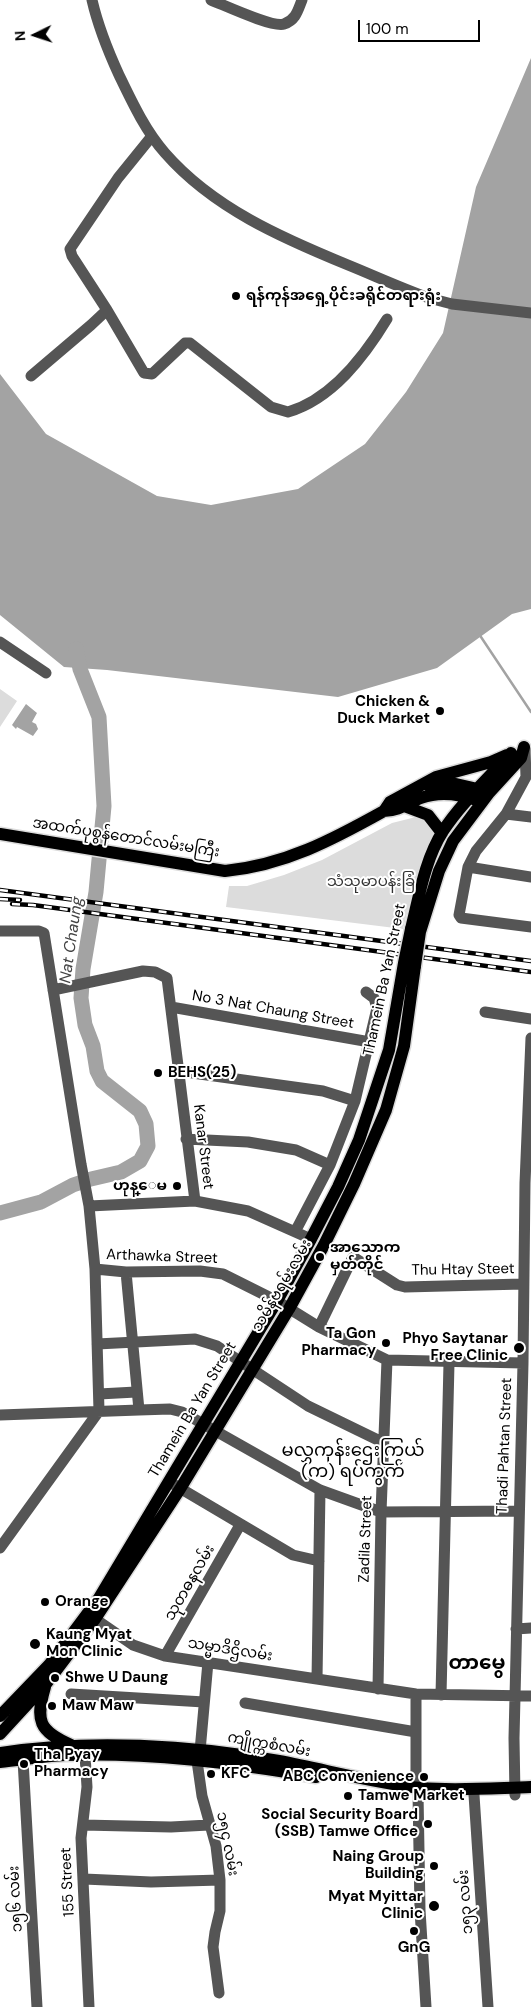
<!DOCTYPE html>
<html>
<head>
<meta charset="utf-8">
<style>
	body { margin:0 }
	#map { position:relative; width:531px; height:2007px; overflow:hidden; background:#fff; font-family:"DM Sans",sans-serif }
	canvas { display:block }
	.north { position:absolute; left:10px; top:10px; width:50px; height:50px; -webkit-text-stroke:4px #fff; paint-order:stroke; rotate:266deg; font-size:14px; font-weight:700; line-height:20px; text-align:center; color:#000 }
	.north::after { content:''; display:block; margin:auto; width:18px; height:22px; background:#000; clip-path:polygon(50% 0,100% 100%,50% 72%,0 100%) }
	.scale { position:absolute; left:358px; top:20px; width:122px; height:22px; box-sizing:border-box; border:2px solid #000; border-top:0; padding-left:6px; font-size:15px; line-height:18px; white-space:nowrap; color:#000; -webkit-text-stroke:4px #fff; paint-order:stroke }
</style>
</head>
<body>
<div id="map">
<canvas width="531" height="2007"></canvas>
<div class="north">N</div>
<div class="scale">100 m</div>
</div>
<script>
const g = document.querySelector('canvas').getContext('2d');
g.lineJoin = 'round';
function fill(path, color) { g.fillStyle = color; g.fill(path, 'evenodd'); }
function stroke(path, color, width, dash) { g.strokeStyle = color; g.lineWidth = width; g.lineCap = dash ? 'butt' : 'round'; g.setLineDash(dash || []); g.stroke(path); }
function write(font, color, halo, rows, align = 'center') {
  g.font = font + ' "DM Sans","Noto Sans Myanmar",sans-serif'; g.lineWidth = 4; g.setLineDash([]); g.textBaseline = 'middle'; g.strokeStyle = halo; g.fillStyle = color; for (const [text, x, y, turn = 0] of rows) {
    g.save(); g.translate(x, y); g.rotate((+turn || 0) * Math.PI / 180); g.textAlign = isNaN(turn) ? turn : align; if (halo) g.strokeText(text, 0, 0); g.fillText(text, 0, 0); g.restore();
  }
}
const green = new Path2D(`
	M0,689L17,701L0,727Z
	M416,817L422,818L434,831L415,883L403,929L226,907L229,886H247L284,875L322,860L392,823Z`);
const water = new Path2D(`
	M531,58V609L512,614L437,668L338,697L107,670L64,667L0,615V374L46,434L157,496L211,505L298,489L365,444L406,392L443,333L476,187Z
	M26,704L37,713L32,722L36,724L38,729L33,736L17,727L16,729L12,725Z`);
const stream = new Path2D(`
	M479,634L531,712`);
const river = new Path2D(`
	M0,1213L41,1202L73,1185L91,1179L121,1172L140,1161L148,1146L146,1124L140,1111L102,1081L97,1071L93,1046L85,1025L81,998L83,969L96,892L104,806L99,717L80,669L76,649`);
const minor = new Path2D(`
	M92,0C98,26 108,51 119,75C132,102 145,130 165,153C213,208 282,238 348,265C375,276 401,288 429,298L452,304L531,313
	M211,0C224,5 273,28 284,24C296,20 298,10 302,0
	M152,136L118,178L70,249L72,256L107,310L144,373L152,374L185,343H190L271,407L288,412C332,399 364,357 387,319
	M31,376L91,325L107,310
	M0,642L46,673
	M525,749L526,777L506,814L476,851L468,867L459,915L461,918L531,927
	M506,814L531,817
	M468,867L531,877
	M0,931H39L44,933L81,1164L89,1206L95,1269L99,1411
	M53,990L143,971L155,972L167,978L195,1201
	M171,1007L370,1042
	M485,1012L531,1019
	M178,1071L323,1091L355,1101
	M186,1139L248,1142L296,1150L330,1165
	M89,1206L195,1201L248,1211L311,1239
	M295,1232L330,1165L355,1101L377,1008L374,998L366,992
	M95,1269L126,1272L200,1271L223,1274L277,1301L319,1327L387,1360L523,1363
	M126,1272L139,1410
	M319,1327L353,1257L397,1285L405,1287L523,1284
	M97,1344L195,1339L217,1346L308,1406L380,1441H384
	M99,1394L136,1392
	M0,1415L139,1410L170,1409L182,1412L320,1490L381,1512L519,1511
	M173,1484L293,1555L319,1561
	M0,1548L99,1411
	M88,1614L133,1645L165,1656L416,1694L531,1696
	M516,1629L531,1628
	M165,1656L240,1525
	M317,1679L320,1490
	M378,1689L381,1512L387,1360
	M71,1694L204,1702
	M441,1695L449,1363
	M245,1703L416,1732
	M200,1751L208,1662
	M85,1755L87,1787L81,1838L89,2007
	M23,1760L37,2007
	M197,1761L202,1796L216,1846L220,1880V1911L215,1932L213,1947L219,1993
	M416,1787V1694
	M418,1793L420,1910L426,2007
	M474,1795L488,2007
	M515,1795L514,1738L523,1363L525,1183L531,1038
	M83,1825L171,1827L209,1825
	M84,1879L151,1882L220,1880`);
const major = new Path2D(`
	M428,785L456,784L482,790
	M404,806L428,815L442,833
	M384,811L390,802L436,777L491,762L507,755
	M0,834L225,871C285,865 332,840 384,811C399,811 408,803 421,798C442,790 462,795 482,802
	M411,929C419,897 425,859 443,831C462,802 488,779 511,753
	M420,932L439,871L453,841L489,793L521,758L524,747
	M45,1687C35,1721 39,1731 71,1745
	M0,1716L49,1665L99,1598L277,1301L311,1239L338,1187L359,1140L389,1050L404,963
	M0,1734L46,1684L95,1619L180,1489L289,1309L324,1245L354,1184L386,1110L404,1046L415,966
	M0,1753C89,1739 191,1745 279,1761C327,1770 373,1783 421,1788C457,1791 495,1788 531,1787
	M0,1762C21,1760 43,1756 65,1755C148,1752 233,1763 316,1777`);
const rail = new Path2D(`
	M0,890L531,961
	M0,899L20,900
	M12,904L33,905L531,972`);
const majorBridge = new Path2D(`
	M404,963L411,929
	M415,966L420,932`);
const markers = [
	[236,296,5,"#000"],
	[440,711,5,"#000"],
	[158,1073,5,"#000"],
	[177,1186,5,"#000"],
	[320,1257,5,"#000"],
	[386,1343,5,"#000"],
	[519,1348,6,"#000"],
	[45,1602,5,"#000"],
	[35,1644,6,"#000"],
	[55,1678,5,"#000"],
	[52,1706,5,"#000"],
	[24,1764,5,"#000"],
	[211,1774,5,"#000"],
	[424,1777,5,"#000"],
	[348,1796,5,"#000"],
	[428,1824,5,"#000"],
	[434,1866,5,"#000"],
	[434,1906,6,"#000"],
	[414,1931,5,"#000"]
];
const poiNames = [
	["ရန်ကုန်အရှေ့ပိုင်းခရိုင်တရားရုံး",246,296],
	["Chicken &",430,702,"right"],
	["Duck Market",430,719,"right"],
	["BEHS(25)",168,1073],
	["ဟုန္ေမ",167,1186,"right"],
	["အာသောက",330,1248],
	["မှတ်တိုင်",330,1265],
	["Ta Gon",376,1334,"right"],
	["Pharmacy",376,1351,"right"],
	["Phyo Saytanar",508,1339,"right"],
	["Free Clinic",508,1356,"right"],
	["Orange",55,1602],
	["Kaung Myat",46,1635],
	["Mon Clinic",46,1652],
	["Shwe U Daung",65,1678],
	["Maw Maw",62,1706],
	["Tha Pyay",34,1755],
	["Pharmacy",34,1772],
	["KFC",221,1774],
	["ABC Convenience",414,1777,"right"],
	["Tamwe Market",358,1796],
	["Social Security Board",418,1815,"right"],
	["(SSB) Tamwe Office",418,1832,"right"],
	["Naing Group",424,1857,"right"],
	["Building",424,1874,"right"],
	["Myat Myittar",423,1897,"right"],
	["Clinic",423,1914,"right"],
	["GnG",414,1948,"center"]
];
const streetNames = [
	["အထက်ပုစွန်တောင်လမ်းမကြီး",126,838,9],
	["Thamein Ba Yan Street",385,980,-78],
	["No 3 Nat Chaung Street",273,1010,10],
	["Kanar Street",203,1147,83],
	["Arthawka Street",162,1257,2],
	["Thu Htay Steet",463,1270,-1],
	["သမိန်ဗရမ်းလမ်း",282,1286,-60],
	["Thamein Ba Yan Street",193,1410,-59],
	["Thadi Pahtan Street",505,1446,-88],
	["Zadila Street",366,1539,-88],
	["သုတဓနလမ်း",190,1583,-60],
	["သမ္မာဒိဌိလမ်း",230,1650,9],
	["ကျိုက္ကစံလမ်း",269,1745,10],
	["၁၅၄ လမ်း",227,1844,79],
	["155 Street",68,1882,-93],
	["၁၅၆ လမ်း",16,1899,-93],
	["၁၅၃ လမ်း",466,1902,-94]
];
const parkNames = [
	["သံသုမာပန်းခြံ",371,882]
];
const waterNames = [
	["Nat Chaung",72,940,-82]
];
const quarterNames = [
	["မလွှကုန်းဌေးကြွယ်",353,1451],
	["(က) ရပ်ကွက်",353,1472]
];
const districtNames = [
	["တာမွေ",477,1664]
];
fill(green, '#dcdcdc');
fill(water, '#a3a3a3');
stroke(stream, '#a3a3a3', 2.5);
stroke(river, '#a3a3a3', 15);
stroke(major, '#dbdbdb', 15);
stroke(minor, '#555', 11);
stroke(major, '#000', 12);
stroke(rail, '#000', 4.5);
stroke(rail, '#fff', 2.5, [8]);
stroke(majorBridge, '#dbdbdb', 15, []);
stroke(majorBridge, '#000', 12);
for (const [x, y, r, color] of markers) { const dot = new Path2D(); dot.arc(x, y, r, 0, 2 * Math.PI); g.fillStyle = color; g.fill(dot); stroke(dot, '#fff', 2); }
write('bold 15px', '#000', '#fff', poiNames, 'left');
write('15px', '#000', '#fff', streetNames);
write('15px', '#333', '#fff', parkNames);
write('italic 16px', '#444', '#fff', waterNames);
write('18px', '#000', '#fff', quarterNames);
write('bold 20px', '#000', '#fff', districtNames);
</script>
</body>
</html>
